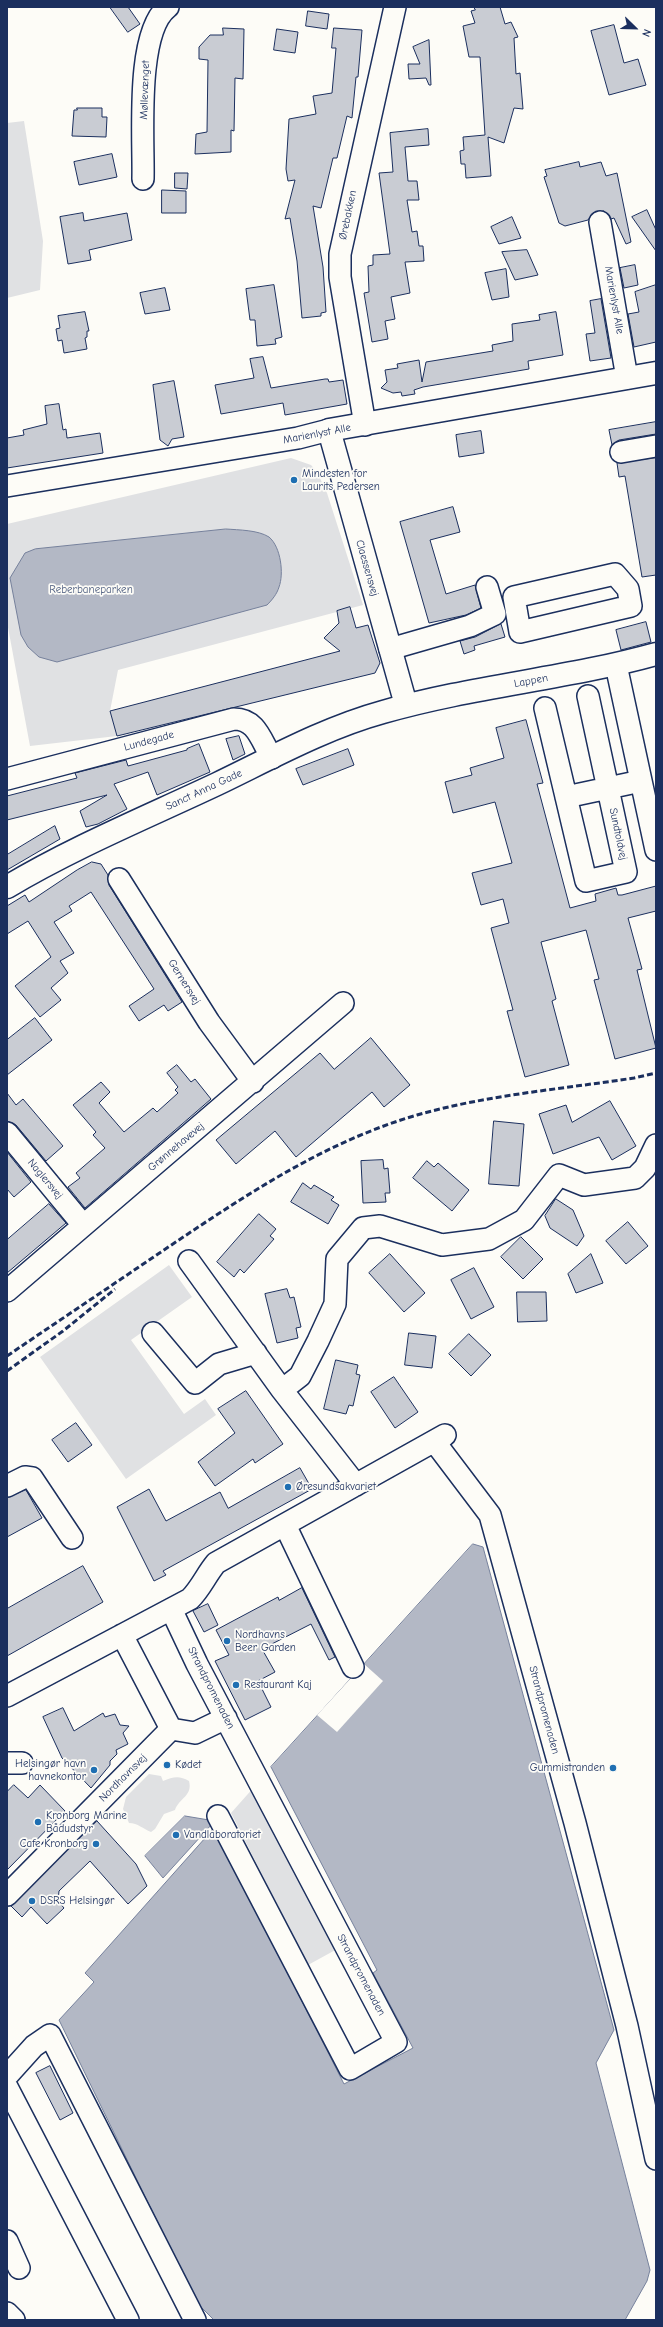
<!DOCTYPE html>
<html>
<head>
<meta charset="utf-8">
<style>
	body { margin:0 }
	#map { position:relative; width:663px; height:2327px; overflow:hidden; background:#fdfcf7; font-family:"Comic Neue",sans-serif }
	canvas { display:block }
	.frame { position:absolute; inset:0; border:8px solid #1b2f5e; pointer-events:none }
	.north { position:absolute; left:615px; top:8px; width:40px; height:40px; -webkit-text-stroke:3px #fdfcf7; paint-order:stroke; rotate:113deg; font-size:11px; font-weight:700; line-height:16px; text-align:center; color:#1b2f5e }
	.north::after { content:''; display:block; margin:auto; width:14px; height:18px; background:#1b2f5e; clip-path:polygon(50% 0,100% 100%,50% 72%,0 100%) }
</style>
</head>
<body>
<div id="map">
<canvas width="663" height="2327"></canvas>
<div class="frame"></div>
<div class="north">N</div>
</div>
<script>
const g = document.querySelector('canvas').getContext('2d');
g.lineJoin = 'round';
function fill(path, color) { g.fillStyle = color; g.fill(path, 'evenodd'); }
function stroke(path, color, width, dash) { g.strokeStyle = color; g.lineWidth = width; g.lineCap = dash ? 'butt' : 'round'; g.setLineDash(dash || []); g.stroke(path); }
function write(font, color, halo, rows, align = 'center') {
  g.font = font + ' "Comic Neue",sans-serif'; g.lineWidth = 3.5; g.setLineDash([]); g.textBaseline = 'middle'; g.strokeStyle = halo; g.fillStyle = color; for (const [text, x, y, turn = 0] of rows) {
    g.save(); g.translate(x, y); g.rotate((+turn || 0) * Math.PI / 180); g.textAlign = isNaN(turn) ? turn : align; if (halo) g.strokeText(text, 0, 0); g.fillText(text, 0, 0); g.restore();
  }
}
const green = new Path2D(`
	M24,121L43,241L40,290L7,298V123Z
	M291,458L311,465L317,472L327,493L363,605L118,670L110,711L117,736L30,746L7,622V524Z
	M169,1265L192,1297L131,1340L184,1414L205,1399L216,1415L126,1479L40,1357Z
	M149,1774L161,1776L163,1781C173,1777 179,1775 189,1781C193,1796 179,1798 175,1810L164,1814L155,1829L151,1832C143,1829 138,1823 129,1823L123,1809L126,1797Z
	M255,1786L339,1948L308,1965L231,1813Z`);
const water = new Path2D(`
	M226,529C239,530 258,530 269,537C281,547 284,574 279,587C277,594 272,600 267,605L57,662L39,657L28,647L21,635L10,578L25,553L35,549Z
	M473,1544L483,1547L614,2030L596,2063L650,2270L647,2281L625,2320H214L197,2303L59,2020L94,1982L85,1973L214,1828L344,2084L413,2048L373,1973L377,1970L271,1767Z
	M185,1816L209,1820L212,1824L163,1878L145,1856Z`);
const pier = new Path2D(`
	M364,1664L383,1681L337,1732L317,1715Z`);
const building = new Path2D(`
	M110,7H128L140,24L128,32Z
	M474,7H500L505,24L511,22L518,37L514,38L516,74L520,73L523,109L514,108L504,143L488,137L491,176L466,178L465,164H461L460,151L464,150L463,137L485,135L480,57H469L463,26L475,23L471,11L475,10Z
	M308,11L329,14L327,29L306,26Z
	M614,25L624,63L638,59L646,85L609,95L591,31Z
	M223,28L244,29L243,79L235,78L234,131L231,130V152L195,154L196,134L207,132L208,60L199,59V47L210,35H223Z
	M334,28L362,30L358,77H356L352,118L347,116L337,158H333L321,208L313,206L323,267L326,312L321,313V316L302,318L297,261L290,218L285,219L295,180L288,181L286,169L289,119L316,114L313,96L332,93L336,48H332Z
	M277,29L298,32L295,53L274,50Z
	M429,40L431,85H429L426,78L409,79L408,64H420L413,47Z
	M77,108H102V117H107L106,137L72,136L74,110H77Z
	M428,129L429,145L405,147L408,181H417L419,200H407L412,232L417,231L419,246H423L424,261L405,262L410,293L391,297L395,319L385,321L388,339L372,342L364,293L369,292L368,266L373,265V255L390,254L379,173L393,172L390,133Z
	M112,154L117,177L79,185L74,162Z
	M579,162L580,167L601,162L606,176L617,173L631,242L626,244L614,218L611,219L604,211L593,213L588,220L565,226L559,223L544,177L547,176L545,170Z
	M175,173H188L187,189L175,188Z
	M162,190L186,191V213H162Z
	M647,210L656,230V251L632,217Z
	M83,213L84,221L127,213L132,240L89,250L91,260L68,264L60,217Z
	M512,217L521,238L499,244L491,227Z
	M527,250L538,275L515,280L502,252Z
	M635,265L638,285L624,288L620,268Z
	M506,269L509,297L492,300L485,273Z
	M274,285L282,337L275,339L276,344L257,346L255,320H250L246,289Z
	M656,285V342L634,347L628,314L639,312L635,292Z
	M165,288L170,310L145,314L140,293Z
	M601,299L611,358L590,361L586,334L595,333L590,301Z
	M85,312L89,331H87V337L85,338L87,349L64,353L62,340L58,341L56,329L60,328L58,316Z
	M556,312L563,355L528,361L529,369L423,387L414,390L415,394L402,396L401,392L393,393L381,388L387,382L385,370L398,368L397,364L419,360L422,382L426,362L493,351L492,345L513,341L512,324L540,320L539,315Z
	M263,357L271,388L325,379H328L329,382L343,380L347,404L285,415L283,403L221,414L215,385L254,378L250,359Z
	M174,381L184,437L172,439L168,446L160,440L153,385Z
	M59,404L63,430L66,429L67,438L100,433L103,453L7,468V438L24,435L23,430L47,424L45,406Z
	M656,422V434L619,440L612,445L609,430Z
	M481,431L484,453L459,457L456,435Z
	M656,458V575L642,577L625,476L619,477L617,463Z
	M453,507L460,532L430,540L446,594L475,585L481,608L466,615L429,623L400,522Z
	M350,607L356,628L368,625L380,663L375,673L117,736L110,711L340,651L324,638L339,623L337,611Z
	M646,622L651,642L621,650L616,630Z
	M501,624L505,637L474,646L475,650L464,654L460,641L475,637Z
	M526,720L543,783L537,784L570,908L596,901L595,894L616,888L618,895H622L656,886V911L628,918L642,969L637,970L656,1048L615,1059L594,980L599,979L586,930L541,942L556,999L552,1001L569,1065L525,1077L507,1011L513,1010L491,928L509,923L503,899L481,905L472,873L512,863L495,802L453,813L445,782L472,775L470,768L504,758L496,728Z
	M239,736L245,754L233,760L226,739Z
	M199,744L210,772L157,795L148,772L114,784L127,809L98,824L86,827L80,811L107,795L7,820V796L77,778L75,773L126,760L128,766L187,750V749Z
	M348,749L354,765L303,785L296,769Z
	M55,826L60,839L7,870V855Z
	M92,862L101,864L108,875L109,885L182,1002L168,1011L164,1005L139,1021L129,1006L154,989L91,892L69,906L72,911L54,922L74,953L60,961L68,973L51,988L61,1000L40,1017L15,986L51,957L28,921L7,934V906L25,895L29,902L77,870Z
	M35,1018L52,1040L7,1075V1040Z
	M371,1038L410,1085L384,1107L372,1092L296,1157L275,1131L236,1164L216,1140L320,1053L334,1069Z
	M177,1065L191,1082L195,1079L211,1099L85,1208L68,1187L80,1178L76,1173L105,1148L93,1135L96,1132L73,1105L101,1082L110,1092L99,1103L124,1132L153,1108L157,1112L178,1093L175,1090L178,1087L167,1073Z
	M7,1093L16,1105L23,1099L63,1146L46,1161L16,1125L7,1121Z
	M610,1101L636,1146L612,1160L599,1137L553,1154L539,1114L566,1105L572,1122Z
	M494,1121L524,1124L519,1186L489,1184Z
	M7,1152L31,1182L14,1197L7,1189Z
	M383,1160L384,1169L388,1168L390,1193H385L386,1202L363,1203L361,1161Z
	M427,1161L434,1167L438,1163L469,1190L452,1211L413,1178Z
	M303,1183L311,1189L314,1185L334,1197L331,1200L339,1205L328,1224L291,1202Z
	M556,1199L573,1210L584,1236L577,1246L550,1228L545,1216Z
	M49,1204L66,1223L7,1273V1240Z
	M259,1214L276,1229L270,1236L274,1239L244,1273L240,1269L234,1277L217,1262Z
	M628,1222L648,1246L626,1264L606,1241Z
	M521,1237L543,1259L523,1279L501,1257Z
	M390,1254L425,1293L404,1312L369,1273Z
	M591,1254L603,1283L576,1293L568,1274Z
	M474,1268L494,1307L471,1319L451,1280Z
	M287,1289L290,1298L294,1297L301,1327L296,1328L298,1338L277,1343L265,1294Z
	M517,1292H546L547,1321L518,1322Z
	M409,1333L436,1336L432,1368L405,1365Z
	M469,1334L491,1355L471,1376L449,1354Z
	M336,1360L358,1365L356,1374L360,1375L353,1406L349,1405L346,1414L324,1409Z
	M394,1377L418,1412L395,1428L371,1392Z
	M246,1391L283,1444L255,1463L253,1459L215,1486L198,1462L235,1433L218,1409Z
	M76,1423L92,1445L68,1462L52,1440Z
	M300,1468L312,1489L163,1571L166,1575L154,1581L117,1507L149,1489L166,1521L220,1492L228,1508Z
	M26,1490L42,1518L7,1537V1498Z
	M83,1566L103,1602L7,1656V1609Z
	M302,1588L335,1657L329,1660L311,1624L262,1649L275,1672L258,1681L271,1707L245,1720L215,1661L229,1655L216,1630L278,1597L279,1600Z
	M208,1604L218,1625L204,1632L193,1611Z
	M63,1708L74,1731L103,1713L105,1717L115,1714L120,1725L129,1726L123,1733L128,1744L116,1750L117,1754L110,1761V1765L91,1788L62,1758L43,1717Z
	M14,1785L28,1798L40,1785L65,1811L7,1870V1792Z
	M97,1821L136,1864L147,1886L128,1904L90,1861L59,1891L58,1901L64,1908L47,1924L31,1907L22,1917L11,1906Z
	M50,2066L73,2113L60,2120L36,2073Z`);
const minor = new Path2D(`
	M143,179C144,139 135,32 168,7
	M600,222L627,378
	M365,425L340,277V254L395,7
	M621,452L656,446
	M7,486L298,438L329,430
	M615,574L628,589L631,606L520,632L514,597Z
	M390,649L470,626L495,614L487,587
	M616,665L656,850
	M545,708L586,881L626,872L588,696
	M7,779L234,719C257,719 261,741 272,758
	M566,797L641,781
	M119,879L209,1022L253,1082
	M7,1133L83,1225
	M189,1261L282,1390
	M7,1291L343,1003
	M153,1333L195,1383L219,1364L256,1353
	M434,1441L490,1515L575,1823L627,2026L656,2159
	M356,1485L282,1390L300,1376L318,1341L335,1304L337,1259L363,1228L380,1226L442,1245L489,1239L524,1220L559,1175L584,1185L635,1178L645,1168L656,1145
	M7,1486L25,1477L32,1478L72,1538
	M285,1525L353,1667
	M171,1609L197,1664L396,2042L350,2069L218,1816
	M122,1635L171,1729L195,1733L226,1718
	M7,1696L190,1599C201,1588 206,1575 216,1563L445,1435
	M7,1763H22
	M7,1895L171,1729
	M7,2076L34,2046L50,2035L195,2320
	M7,2087L128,2320
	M7,2241L19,2268
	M7,2313L14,2320`);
const major = new Path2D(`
	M406,705L329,430L656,373
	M7,887C74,847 147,817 217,784C271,758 325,728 383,712C473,686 566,679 656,654`);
const rail = new Path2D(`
	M7,1356C57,1322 108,1288 158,1254C240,1199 321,1143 417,1115C487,1095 562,1089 634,1078L656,1073
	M7,1371L63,1331L115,1289`);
const markers = [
	[294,480,4,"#1f6fb2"],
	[288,1487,4,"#1f6fb2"],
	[227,1641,4,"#1f6fb2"],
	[236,1685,4,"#1f6fb2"],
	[167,1765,4,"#1f6fb2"],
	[613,1768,4,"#1f6fb2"],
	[94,1770,4,"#1f6fb2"],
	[38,1822,4,"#1f6fb2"],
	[176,1835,4,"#1f6fb2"],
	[96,1844,4,"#1f6fb2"],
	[32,1901,4,"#1f6fb2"]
];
const streetNames = [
	["Møllevænget",145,90,-88],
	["Ørebakken",348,215,-78],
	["Marienlyst Alle",614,300,80],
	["Marienlyst Alle",317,434,-11],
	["Claessensvej",367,568,74],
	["Lappen",531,681,-11],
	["Lundegade",149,741,-15],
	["Sanct Anna Gade",204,790,-25],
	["Sundtoldvej",618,834,78],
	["Gernersvej",184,982,58],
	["Grønnehavevej",176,1147,-40],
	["Naglersvej",45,1179,50],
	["Strandpromenaden",211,1688,63],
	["Strandpromenaden",544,1710,75],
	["Nordhavnsvej",123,1778,-45],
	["Strandpromenaden",361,1975,62]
];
const poiNames = [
	["Mindesten for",302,474],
	["Laurits Pedersen",302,487],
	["Øresundsakvariet",296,1487],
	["Nordhavns",235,1635],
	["Beer Garden",235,1648],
	["Restaurant Kaj",244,1685],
	["Helsingør havn",86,1764,"right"],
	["havnekontor",86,1777,"right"],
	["Kødet",175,1765],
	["Gummistranden",605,1768,"right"],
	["Kronborg Marine",46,1816],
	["Bådudstyr",46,1829],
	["Vandlaboratoriet",184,1835],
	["Cafe Kronborg",88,1844,"right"],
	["DSRS Helsingør",40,1901]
];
const parkNames = [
	["Reberbaneparken",91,590]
];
fill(green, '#e0e1e3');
fill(water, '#b3b8c5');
stroke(water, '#76819c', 1);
fill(pier, '#fdfcf7');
fill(building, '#c9ccd3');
stroke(building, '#1b2f5e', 1);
stroke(minor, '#1b2f5e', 24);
stroke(major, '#1b2f5e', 25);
stroke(minor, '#fdfcf7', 21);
stroke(major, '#fdfcf7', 22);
stroke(rail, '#1b2f5e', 3, [6, 3]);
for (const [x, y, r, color] of markers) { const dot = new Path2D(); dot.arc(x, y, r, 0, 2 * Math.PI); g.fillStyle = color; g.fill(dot); stroke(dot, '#fdfcf7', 1.5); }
write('11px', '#1b2f5e', '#fdfcf7', streetNames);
write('11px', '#1b2f5e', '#fdfcf7', poiNames, 'left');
write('11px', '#4c5c7f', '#fdfcf7', parkNames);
</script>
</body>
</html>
